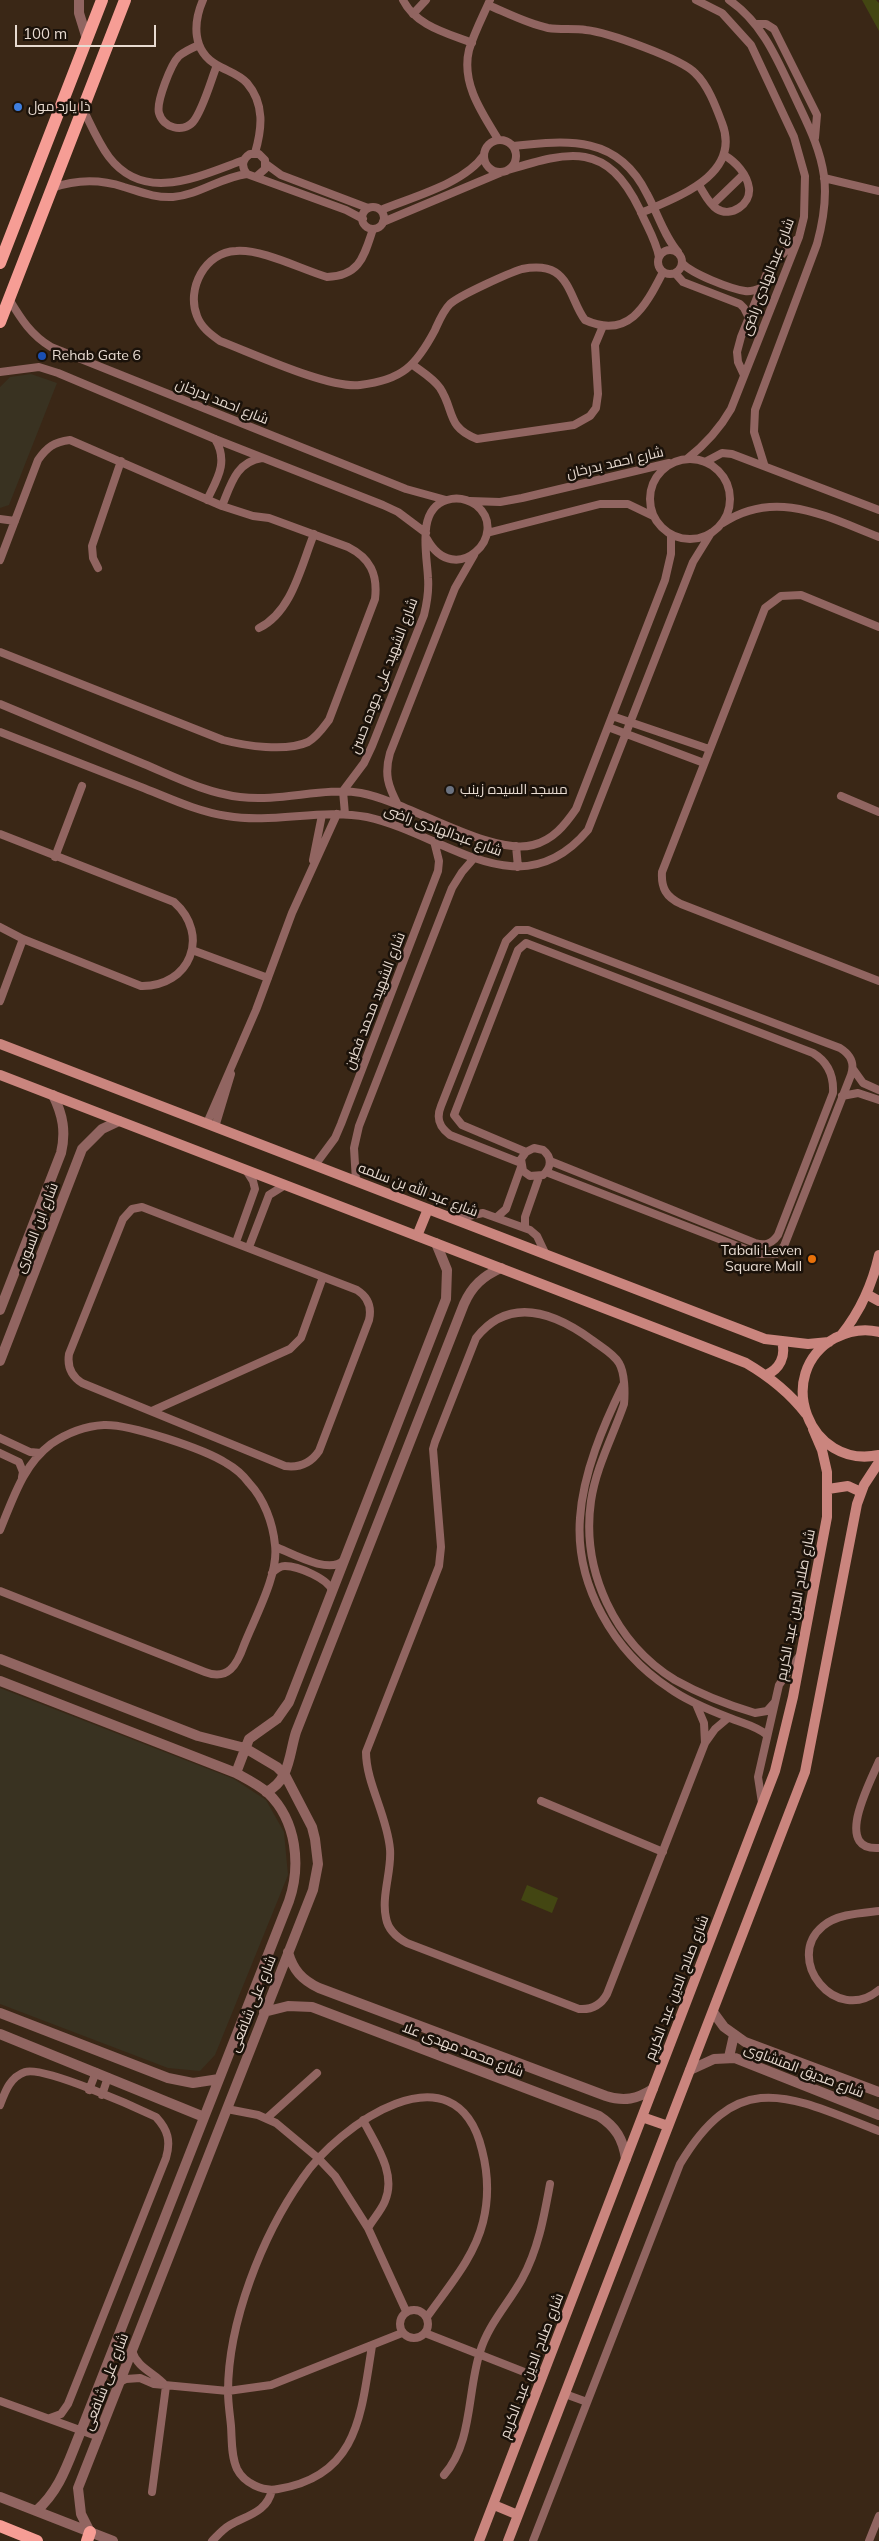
<!DOCTYPE html>
<html>
<head>
<meta charset="utf-8">
<style>
	body { margin:0 }
	#map { position:relative; width:879px; height:2541px; overflow:hidden; background:#3a2716; font-family:Mulish,sans-serif }
	canvas { display:block }
	.scale { position:absolute; left:15px; top:25px; width:141px; height:22px; box-sizing:border-box; border:2px solid #e8dbd1; border-top:0; padding-left:6px; font-size:15px; line-height:18px; white-space:nowrap; color:#e8dbd1; -webkit-text-stroke:4px #1b120a; paint-order:stroke }
</style>
</head>
<body>
<div id="map">
<canvas width="879" height="2541"></canvas>
<div class="scale">100 m</div>
</div>
<script>
const g = document.querySelector('canvas').getContext('2d');
g.lineJoin = 'round';
function fill(path, color) { g.fillStyle = color; g.fill(path, 'evenodd'); }
function stroke(path, color, width, dash) { g.strokeStyle = color; g.lineWidth = width; g.lineCap = dash ? 'butt' : 'round'; g.setLineDash(dash || []); g.stroke(path); }
function write(font, color, halo, rows, align = 'center') {
  g.font = font + ' Mulish,Cairo,sans-serif'; g.lineWidth = 5; g.setLineDash([]); g.textBaseline = 'middle'; g.strokeStyle = halo; g.fillStyle = color; for (const [text, x, y, turn = 0] of rows) {
    g.save(); g.translate(x, y); g.rotate((+turn || 0) * Math.PI / 180); g.textAlign = isNaN(turn) ? turn : align; if (halo) g.strokeText(text, 0, 0); g.fillText(text, 0, 0); g.restore();
  }
}
const commercial = new Path2D(`
	M31,374L57,383L9,505L0,508V387L10,377Z
	M0,1688L234,1779L266,1800L284,1832L288,1875L215,2055L200,2071L168,2068L0,2004Z`);
const green = new Path2D(`
	M862,0H876L879,3V31Z
	M527,1885L558,1898L552,1913L521,1900Z`);
const minor = new Path2D(`
	M203,0C193,23 192,51 217,65C227,71 239,74 247,83C265,104 262,129 255,153
	M403,0C416,26 447,33 472,43
	M490,0C483,16 474,33 469,50C461,83 482,113 498,139
	M729,0C763,23 778,61 795,97C807,123 820,147 824,176C827,199 823,222 817,244L755,410L754,432L764,464
	M488,5C507,13 528,24 548,28C561,30 574,28 586,30C607,32 682,59 695,73C708,85 716,107 722,123C742,175 677,197 641,213
	M413,14L426,0
	M756,24H766L774,29L817,115L815,138
	M199,45C192,48 185,51 179,56C171,64 156,102 159,113C163,128 183,133 193,122C203,110 211,80 217,65
	M83,109C91,125 98,142 109,157C145,204 199,176 244,160
	M484 156a16 16 0 1 1 32 0a16 16 0 1 1-32 0Z
	M513,146C569,140 618,135 647,194C657,212 664,236 678,252
	M266,164L281,175L368,208
	M508,170C570,151 607,141 640,210C646,225 656,240 659,257
	M257,176L265,169V160L259,154H250C242,159 241,167 247,174L346,210L363,219
	M824,178L879,191
	M699,185C704,193 709,204 717,209C731,218 751,204 749,188C747,174 736,162 724,155
	M52,188C77,179 100,179 124,187C141,192 155,198 173,197C199,195 221,177 247,174
	M713,204L743,175
	M362 218a11 11 0 1 1 22 0a11 11 0 1 1-22 0Z
	M381,210C412,197 464,184 484,155
	M383,222L502,172
	M373,229C364,256 360,276 327,277C300,269 263,249 236,251C205,252 186,289 197,316C201,327 210,334 220,341C252,353 329,389 360,385C402,380 416,366 435,330C439,321 443,311 450,304C460,295 509,273 522,269C533,267 545,266 555,272C571,282 574,306 585,320C629,340 646,305 663,272
	M658 262a12 12 0 1 1 24 0a12 12 0 1 1-24 0Z
	M682,263C692,274 731,289 745,291C751,292 756,290 761,288
	M675,273L683,282L740,304L744,308L749,318
	M9,299C21,319 31,335 51,347L406,489L446,500
	M413,365C422,372 433,378 440,388C455,411 446,427 477,439L574,425L590,416L596,408L598,394L595,345L603,326
	M0,372L39,367L58,373L215,439L383,505L398,512L426,533
	M744,375L738,362L737,352L741,337L769,268L796,240
	M687,459C706,444 719,430 731,409L799,237L804,217L805,176L794,137L751,45L722,13L696,0
	M650 499a40 40 0 1 1 80 0a40 40 0 1 1-80 0Z
	M705,462L722,453L732,454L879,510
	M207,500C217,479 229,462 215,439
	M470,501L500,502L522,498L669,463
	M222,506C231,484 236,462 262,458
	M0,519L15,521
	M723,523C776,488 827,517 879,537
	M487,533L600,504H628L653,516
	M0,560L38,460C47,447 54,442 70,440L222,506L253,516L269,518L348,547C370,558 378,574 375,599L329,720C323,728 317,737 308,742C286,752 246,746 223,740L0,652
	M98,568L93,558L92,546L121,461
	M879,627L801,595L781,596L765,608L662,872C661,888 666,897 681,904L879,981
	M259,628C292,612 301,566 314,534
	M0,704C48,724 96,744 144,764C175,777 206,793 240,797C281,802 323,787 361,793C409,802 489,856 533,845C553,840 565,825 576,809L665,580L671,554V535
	M612,716L709,749
	M608,727L704,763
	M0,732C47,750 94,769 141,787C169,798 198,812 227,816C274,824 321,808 367,817C445,834 520,911 588,830L693,562L711,533
	M841,796L879,812
	M345,814L343,791L364,763L372,746L424,615C427,603 429,591 428,578C427,554 416,509 447,500C457,497 467,499 476,505C512,534 455,590 427,539
	M389,823L393,818L398,805C388,786 384,774 390,753L455,588L474,555
	M0,834L174,902C211,935 190,987 141,986L23,939L0,927
	M516,846L518,867
	M55,857L82,786
	M313,860L322,815
	M192,950L268,978
	M0,1001L23,939
	M853,1069L863,1083L879,1090
	M842,1096L858,1093L879,1100
	M207,1123L256,1010L292,913L337,814
	M215,1127L231,1074
	M526,1152L521,1159L523,1171L530,1176L543,1175C552,1167 552,1157 543,1150L534,1148L526,1152L462,1125L454,1115L518,950L526,943L813,1053C828,1062 834,1075 833,1093L778,1235C772,1244 765,1246 755,1243L550,1161
	M521,1163L450,1135C439,1127 436,1118 441,1106L506,941L517,930H528L840,1048C851,1055 855,1063 851,1075L784,1246L776,1254H758L546,1172
	M315,1165L335,1138L341,1124L438,871L439,861L434,841
	M356,1181L354,1148L359,1126L452,888L462,872L475,857
	M142,1207L357,1290C368,1297 372,1307 369,1320L319,1451C311,1463 300,1468 285,1466L82,1383C71,1376 67,1367 69,1354L123,1219L132,1209Z
	M497,1217L506,1209L521,1167
	M454,1219L483,1213L530,1230L537,1236L546,1255
	M525,1228V1217L539,1177
	M236,1242L255,1189L253,1181L246,1170
	M249,1247L269,1195L285,1185
	M623,1385C603,1426 583,1473 580,1518C575,1585 614,1652 669,1688C687,1701 709,1710 730,1718C742,1723 757,1726 767,1735
	M152,1411L290,1349L301,1338L323,1277
	M0,1438L30,1452L41,1453
	M0,1453L19,1462L23,1472L22,1477
	M0,1530C13,1499 23,1465 51,1444C67,1433 86,1426 104,1425C130,1424 204,1449 226,1463C235,1468 243,1475 249,1483C264,1499 273,1523 275,1545C279,1574 255,1617 244,1645C237,1665 228,1681 205,1672L0,1591
	M276,1547C293,1554 330,1575 344,1560
	M272,1573C276,1569 280,1566 285,1566C298,1566 329,1579 332,1591
	M696,1704L704,1723L705,1743
	M728,1718L715,1729L705,1743L607,1994C601,2005 592,2010 579,2009L407,1943C396,1937 388,1930 386,1918C381,1896 392,1871 390,1849C387,1815 366,1783 366,1752L439,1566L441,1547L433,1449L435,1442L476,1338C510,1295 555,1313 592,1340C601,1347 613,1353 619,1363C625,1373 625,1393 624,1404C613,1436 596,1467 591,1501C581,1571 615,1643 675,1680C700,1694 728,1705 755,1713L767,1711L775,1702
	M879,1761C871,1781 832,1851 879,1848
	M541,1801L663,1852
	M762,1803L758,1777L779,1685L800,1655
	M879,1911C861,1913 837,1914 823,1926C783,1959 836,2026 879,1990
	M89,2090L96,2072
	M102,2095L108,2077
	M0,2105C5,2092 10,2077 25,2072C44,2066 135,2107 156,2117C168,2130 171,2141 166,2158L68,2404L61,2414L50,2418
	M227,2109L258,2115L276,2123L318,2158L335,2176L368,2228L406,2311
	M267,2118L317,2073
	M363,2120C375,2144 397,2173 385,2201C381,2211 373,2219 368,2228
	M400 2324a14 14 0 1 1 28 0a14 14 0 1 1-28 0Z
	M425,2333L542,2379
	M372,2346C361,2413 359,2476 278,2489C263,2492 244,2483 237,2469C231,2456 232,2440 231,2426C230,2415 228,2403 228,2392C228,2322 262,2236 302,2179C338,2125 456,2042 482,2150C488,2173 489,2198 483,2222C474,2258 448,2287 427,2317
	M132,2351C138,2369 154,2372 166,2386L152,2492
	M120,2382L126,2379L140,2378L154,2384L228,2391L271,2385L402,2333
	M565,2394L587,2402
	M0,2401L99,2437
	M444,2475C473,2442 467,2392 480,2352C488,2325 508,2304 522,2279C538,2250 544,2217 550,2184
	M212,2541C218,2535 223,2529 230,2525C248,2515 267,2512 272,2490
	M533,2541L680,2164C739,2065 791,2097 879,2131
	M869,2541L879,2516`);
const tertiary = new Path2D(`
	M79,0V13L87,39
	M0,1310L61,1153C66,1132 63,1115 53,1095
	M0,1361L82,1149L102,1129L119,1121
	M0,1659L198,1736L245,1748L277,1767L285,1775L312,1827L315,1839L318,1864L313,1890L78,2488L81,2514L90,2532
	M0,1681L236,1773C247,1779 259,1785 268,1793C297,1821 301,1866 289,1901L81,2431C69,2459 61,2490 36,2511
	M236,1773L249,1739L277,1719L289,1702L446,1299L447,1270L436,1243
	M266,1792C290,1781 289,1754 296,1732L464,1304C472,1286 483,1276 501,1268
	M288,1952C293,1970 302,1980 319,1988L606,2096C624,2102 637,2099 653,2089
	M264,2012L288,2006L312,2007L599,2116C616,2127 623,2139 626,2159
	M713,2012L724,2027L745,2042L879,2092
	M0,2013L168,2078L193,2083L219,2079
	M0,2034L204,2117
	M729,2057L734,2035
	M690,2070L714,2059L735,2058L879,2115
	M0,2497L113,2541`);
const secondary = new Path2D(`
	M0,1044L765,1339L808,1344L829,1342
	M0,1075L746,1363C770,1377 789,1392 806,1414
	M417,1236L428,1209
	M868,1295L879,1301
	M879,1332C864,1328 849,1331 835,1338C772,1373 809,1470 879,1455
	M842,1334C861,1310 872,1286 879,1255
	M766,1375C780,1369 786,1356 782,1342
	M828,1489L848,1486L861,1492
	M642,2117L668,2126
	M494,2505L518,2515
	M479,2541L775,1771L793,1697L827,1517V1472L822,1450L813,1429
	M508,2541L805,1772L857,1504L864,1485L879,1462`);
const primary = new Path2D(`
	M0,263L102,0
	M0,322L125,0
	M0,2526L37,2541
	M87,2541L90,2532`);
const markers = [
	[18,107,5,"#3f7fe0"],
	[42,356,5,"#1a4fb4"],
	[450,790,5,"#6b7280"],
	[812,1259,5,"#e8710a"]
];
const poiNames = [
	["ذا يارد مول",28,107],
	["Rehab Gate 6",52,356],
	["مسجد السيده زينب",460,790],
	["Tabali Leven",802,1251,"right"],
	["Square Mall",802,1267,"right"]
];
const streetNames = [
	["شارع عبدالهادى راضى",768,277,-69],
	["شارع احمد بدرخان",222,402,22],
	["شارع احمد بدرخان",615,463,-13],
	["شارع الشهيد على جوده حسن",384,676,-69],
	["شارع عبدالهادى راضى",443,831,20],
	["شارع الشهيد محمد فطين",375,1001,-69],
	["شارع عبد الله بن سلمه",418,1190,21],
	["شارع ابن السورى",37,1228,-69],
	["شارع صلاح الدين عبد الكريم",796,1605,-79],
	["شارع صلاح الدين عبد الكريم",677,1988,-69],
	["شارع على شافعى",253,2004,-68],
	["شارع محمد مهدى علا",463,2050,21],
	["شارع صديق المنشاوى",804,2071,21],
	["شارع صلاح الدين عبد الكريم",532,2366,-69],
	["شارع على شافعى",106,2382,-69]
];
fill(commercial, '#393221');
fill(green, '#434612');
stroke(minor, '#916561', 8);
stroke(tertiary, '#916561', 10);
stroke(secondary, '#ca857e', 10);
stroke(primary, '#f69d95', 12);
for (const [x, y, r, color] of markers) { const dot = new Path2D(); dot.arc(x, y, r, 0, 2 * Math.PI); g.fillStyle = color; g.fill(dot); stroke(dot, '#1b120a', 2); }
write('14px', '#e8dbd1', '#1b120a', poiNames, 'left');
write('14px', '#e8dbd1', '#1b120a', streetNames);
</script>
</body>
</html>
